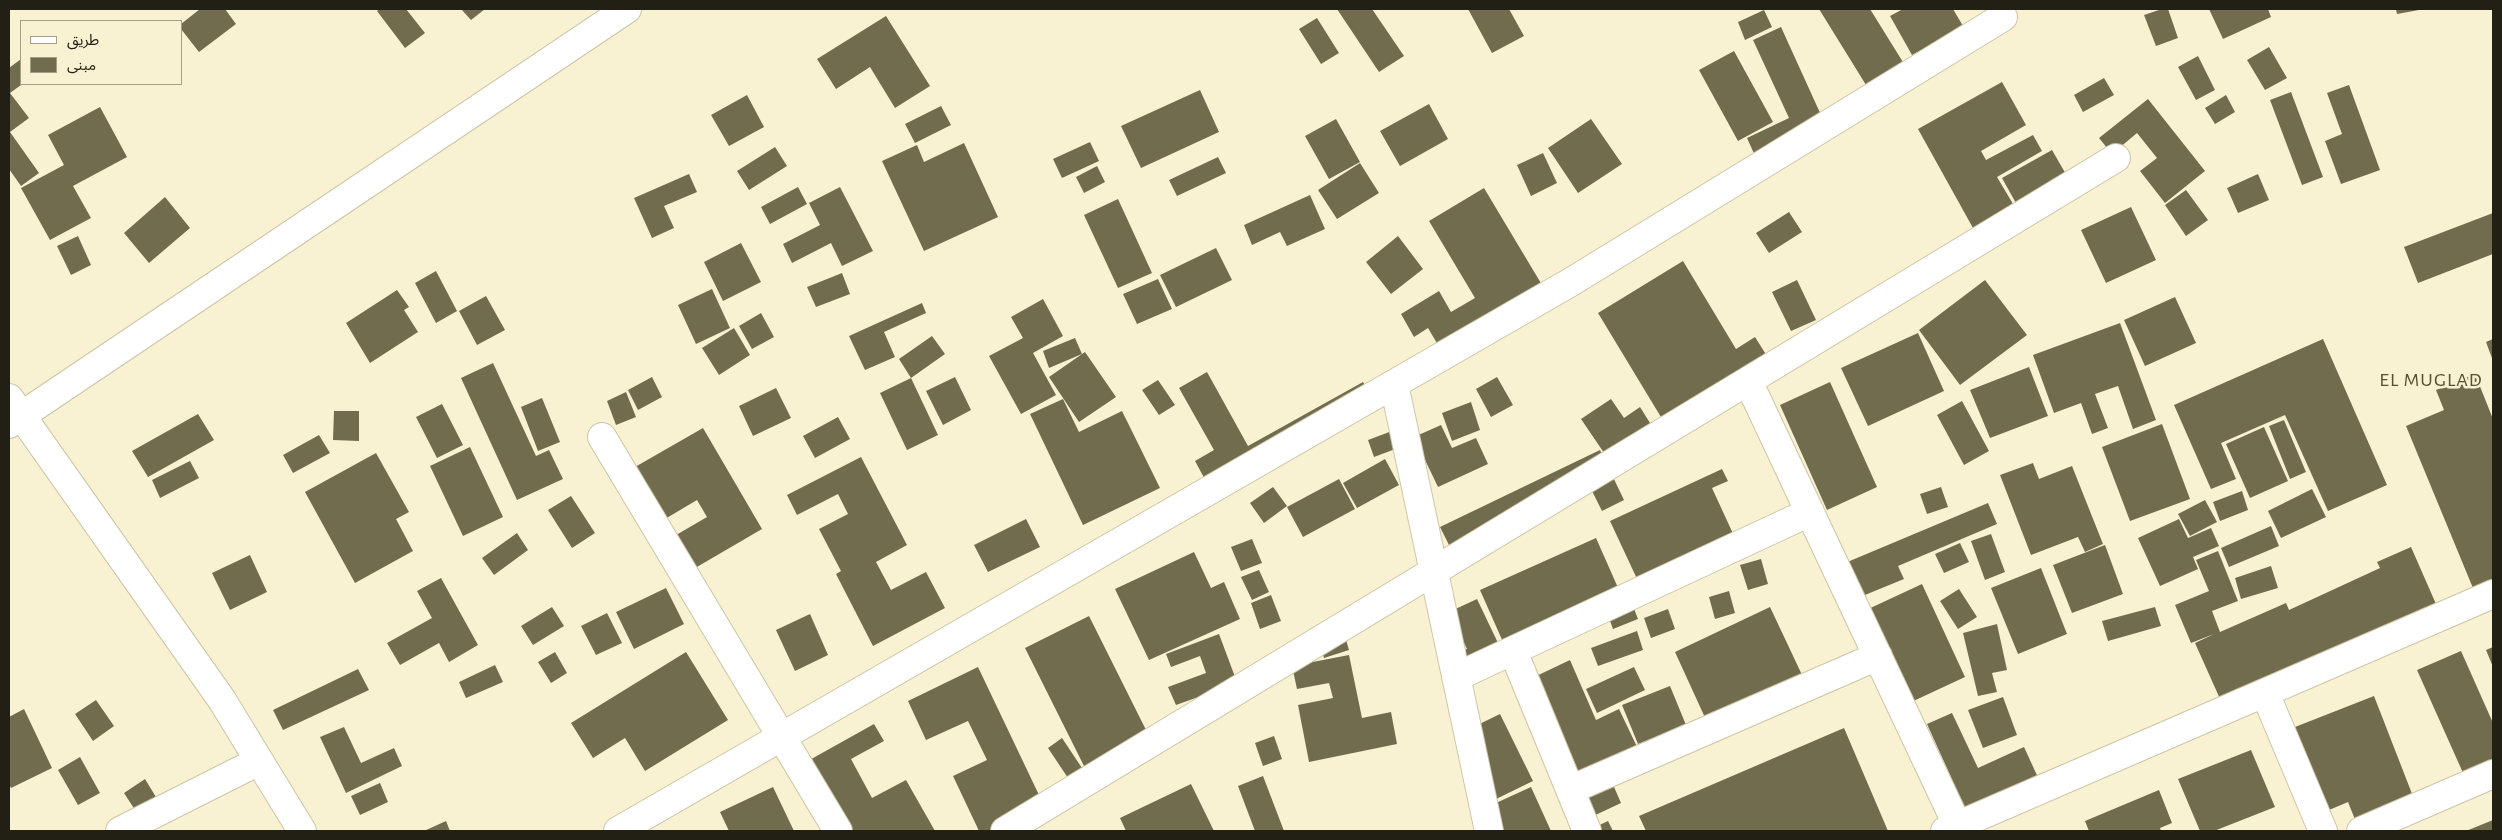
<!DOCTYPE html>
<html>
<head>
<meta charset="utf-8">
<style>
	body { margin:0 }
	#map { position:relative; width:2502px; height:840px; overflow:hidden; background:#f9f2d2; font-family:"Alegreya Sans","Noto Sans Arabic",sans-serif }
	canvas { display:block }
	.frame { position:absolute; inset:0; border:10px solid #222014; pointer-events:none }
	.legend { position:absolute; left:20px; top:20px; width:162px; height:65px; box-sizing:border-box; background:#f9f2d2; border:1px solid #a39e86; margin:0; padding:6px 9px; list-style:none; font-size:15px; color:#222014 }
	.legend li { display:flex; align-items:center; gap:10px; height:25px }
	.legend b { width:25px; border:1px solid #a39e86 }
</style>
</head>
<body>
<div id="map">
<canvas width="2502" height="840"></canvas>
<div class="frame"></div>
<ul class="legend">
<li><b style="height:6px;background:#fff"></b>طريق</li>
<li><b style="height:14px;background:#726c4f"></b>مبنى</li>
</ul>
</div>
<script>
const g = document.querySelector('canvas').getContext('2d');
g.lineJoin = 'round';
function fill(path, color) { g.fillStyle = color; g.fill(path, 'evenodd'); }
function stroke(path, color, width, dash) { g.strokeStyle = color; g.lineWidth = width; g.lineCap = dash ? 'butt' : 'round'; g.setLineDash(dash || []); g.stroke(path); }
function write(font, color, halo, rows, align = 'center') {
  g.font = font + ' "Alegreya Sans",sans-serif'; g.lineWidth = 5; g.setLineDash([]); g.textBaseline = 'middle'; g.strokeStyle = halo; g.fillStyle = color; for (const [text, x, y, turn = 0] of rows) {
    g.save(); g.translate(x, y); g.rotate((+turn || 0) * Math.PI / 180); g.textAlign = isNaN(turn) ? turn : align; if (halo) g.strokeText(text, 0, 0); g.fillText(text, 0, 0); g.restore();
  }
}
const building = new Path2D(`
	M200,9H225L236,24L199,52L181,29V24Z
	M380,9H406L425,33L405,48L377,11Z
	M461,9H485L471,20Z
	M1337,9H1372L1404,56L1379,72Z
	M1468,9H1509L1524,36L1492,53Z
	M1819,9H1870L1906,67L1879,106Z
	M1903,9H1953L1973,43L1955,54L1945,37L1912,55L1890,16Z
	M2162,9H2168L2178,38L2156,46L2144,15Z
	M2209,9H2268L2271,17L2223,39Z
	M2396,9H2419V10L2397,14Z
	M1764,10L1772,27L1745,40L1738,22Z
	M886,16L930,86L895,108L870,67L836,89L817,59Z
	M1317,18L1339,53L1321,64L1299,29Z
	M1781,27L1826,126L1756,158L1747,138L1789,118L1753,40Z
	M2269,47L2287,78L2265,90L2247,60Z
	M1734,51L1773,122L1738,141L1699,70Z
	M2198,56L2215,90L2196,100L2178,67Z
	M21,59V85L10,93L29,118L10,132L39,173L21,186L9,169V68Z
	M2104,78L2114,95L2083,112L2074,95Z
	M2002,82L2026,125L1981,151L1986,160L2033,135L2042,151L1997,177L2019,214L1978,237L1918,129Z
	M2349,85L2380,170L2341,184L2325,141L2342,134L2327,93Z
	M1200,90L1219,132L1141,168L1121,126Z
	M2291,92L2323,177L2302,185L2270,100Z
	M747,95L764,127L729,146L711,115Z
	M2226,95L2235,112L2215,124L2205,108Z
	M2148,99L2205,171L2165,203L2140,171L2157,158L2137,133L2112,154L2099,138Z
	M1429,104L1448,139L1400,166L1380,131Z
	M941,106L951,125L915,143L905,124Z
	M100,107L127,157L73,186L91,218L50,240L21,188L64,165L48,135Z
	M1336,119L1360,162L1329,179L1305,136Z
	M1591,119L1622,164L1578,193L1548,148Z
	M1090,142L1099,161L1062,178L1053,159Z
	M964,143L998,217L924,251L882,161L917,145L924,162Z
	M775,147L787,166L749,190L737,171Z
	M2052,150L2067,176L2017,205L2002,178Z
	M1543,153L1557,183L1531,196L1517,165Z
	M1218,157L1226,173L1177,196L1169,180Z
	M1360,163L1379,193L1337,219L1318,190Z
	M1097,166L1105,182L1084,193L1076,177Z
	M689,174L697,192L664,206L674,228L652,238L634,198Z
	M2258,174L2269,200L2238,213L2227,188Z
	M798,187L807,204L770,224L761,207Z
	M840,187L873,251L842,266L831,243L792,263L783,244L820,225L809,203Z
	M1484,188L1554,305L1451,367L1428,328L1414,337L1401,314L1439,291L1451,312L1475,298L1429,221Z
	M2186,190L2208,220L2186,236L2165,205Z
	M1310,195L1325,229L1287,246L1280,232L1252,245L1244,225Z
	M165,197L190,228L149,263L124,233Z
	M1118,199L1152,273L1118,288L1084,215Z
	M2131,207L2156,260L2106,283L2081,230Z
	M1789,212L1802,232L1769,253L1756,233Z
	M2493,213V254L2418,283L2404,247Z
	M78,236L91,265L71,275L57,246Z
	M1398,236L1423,269L1391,294L1366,262Z
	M741,243L761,282L723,301L704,262Z
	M1216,248L1232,280L1176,307L1160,275Z
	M1683,261L1736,349L1755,337L1772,364L1667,427L1598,313Z
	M436,271L457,311L436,323L415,283Z
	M842,273L850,294L816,307L807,287Z
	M1158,279L1172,309L1137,324L1123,294Z
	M1797,280L1816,320L1791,331L1772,292Z
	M1985,280L2027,335L1960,385L1919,330Z
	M712,289L730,328L696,344L678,305Z
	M397,290L409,307L404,310L418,332L370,363L346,323Z
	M486,296L505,330L477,345L459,311Z
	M2175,297L2196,343L2145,366L2124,320Z
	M1043,299L1063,336L1033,353L1056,395L1021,414L989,356L1023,338L1011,317Z
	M922,303L926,313L884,332L895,357L865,370L849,336Z
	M761,313L774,337L752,349L739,326Z
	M2120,323L2156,420L2133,429L2118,386L2095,394L2108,428L2092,434L2081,403L2054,413L2033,355Z
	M734,328L750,355L719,375L702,348Z
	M1918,333L1944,391L1868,426L1841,368Z
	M932,336L945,354L911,378L899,359Z
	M1075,338L1082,354L1049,368L1043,351Z
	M2323,339L2387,485L2328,511L2285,415L2221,443L2236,479L2211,489L2174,405Z
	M2493,339V361L2486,342Z
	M1085,352L1116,397L1079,422L1049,377Z
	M493,363L536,456L549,450L563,479L517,500L461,378Z
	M2029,367L2048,416L1990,438L1970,390Z
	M1207,372L1248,446L1363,382L1376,405L1214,496L1195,461L1214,450L1179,388Z
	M2475,374L2493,419V585L2475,593L2406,426L2444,410L2436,390Z
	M652,377L662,397L638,410L628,390Z
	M955,377L971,410L943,425L926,391Z
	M1497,377L1513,405L1491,417L1476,389Z
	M911,378L938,435L907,450L880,393Z
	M1158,380L1175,405L1159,415L1142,390Z
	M1830,382L1877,487L1827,510L1780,405Z
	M776,388L791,418L753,436L739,406Z
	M626,392L636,417L616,425L607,401Z
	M542,398L560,442L538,451L521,407Z
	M1063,399L1079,432L1122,411L1160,488L1083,525L1030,414Z
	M1611,399L1624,418L1640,407L1660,439L1615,469L1581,419Z
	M1962,401L1989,451L1964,465L1937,415Z
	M1471,402L1480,430L1452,441L1442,413Z
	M442,404L463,445L437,458L416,417Z
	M334,411H359V441L333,440Z
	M198,414L214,440L148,477L132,451Z
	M838,417L850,439L815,458L803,436Z
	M2284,420L2306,472L2290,479L2269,426Z
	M2162,424L2190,499L2130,521L2102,447Z
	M1441,425L1452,448L1476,438L1488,464L1438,487L1414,437Z
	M2264,427L2288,481L2250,498L2226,444Z
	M703,428L762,529L690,571L671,538L707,517L697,500L665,519L635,467Z
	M1392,431L1398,448L1374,457L1368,440Z
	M319,435L330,453L293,473L283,455Z
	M470,447L503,517L463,536L430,466Z
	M1600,450L1624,500L1602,511L1592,491L1455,557L1440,527Z
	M376,453L409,512L396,519L413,551L355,583L305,492Z
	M861,457L907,545L876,562L891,590L926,572L945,608L873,646L836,574L841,571L819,529L848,514L838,494L797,515L787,495Z
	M1385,459L1399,485L1357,508L1343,483Z
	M190,461L199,478L160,498L152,480Z
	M2033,463L2039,479L2072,466L2103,544L2085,552L2078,537L2031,555L2000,475Z
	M1722,469L1728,481L1712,488L1741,551L1645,596L1610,521Z
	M1339,479L1355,509L1303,537L1287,507Z
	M1273,487L1287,506L1264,523L1250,503Z
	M1941,487L1948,507L1927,514L1920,494Z
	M2312,489L2326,517L2281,538L2268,511Z
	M2242,491L2248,510L2220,521L2213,502Z
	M571,496L595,533L572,548L548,510Z
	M2205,500L2217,522L2190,536L2178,514Z
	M1988,503L1997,524L1898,566L1904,579L1860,597L1845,563Z
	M1026,519L1040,547L988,572L974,545Z
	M2179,519L2188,538L2211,528L2219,546L2193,557L2198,569L2160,586L2138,538Z
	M2271,526L2279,546L2229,567L2221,548Z
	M517,533L528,550L494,575L482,558Z
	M1991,534L2005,572L1985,580L1971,541Z
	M1596,538L1623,599L1507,651L1480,590Z
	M1252,539L1262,563L1241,571L1231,547Z
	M1960,543L1969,562L1944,573L1935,554Z
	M2105,545L2123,594L2072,613L2053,565Z
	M2411,547L2436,604L2225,710L2195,643L2214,634L2191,643L2175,605L2209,591L2196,560L2218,551L2238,601L2212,611L2220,632L2286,603L2289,610L2380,568L2377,562Z
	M1194,552L1211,588L1224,582L1240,619L1149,660L1115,589Z
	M250,555L267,592L230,610L212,573Z
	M1761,559L1768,584L1748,590L1740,565Z
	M2271,566L2278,588L2241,599L2235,578Z
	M2041,568L2067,634L2018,654L1991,588Z
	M1259,570L1269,592L1252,600L1241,577Z
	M441,578L478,645L449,662L439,643L400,665L387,643L432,618L417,591Z
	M1922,584L1965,677L1907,704L1864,611Z
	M666,588L684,624L634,649L616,612Z
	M1959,589L1977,617L1958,629L1940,601Z
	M1729,591L1735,613L1715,619L1709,597Z
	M1271,595L1281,621L1260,629L1251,603Z
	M1477,599L1509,666L1446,659L1467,649L1449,612Z
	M1631,601L1638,619L1613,629L1606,610Z
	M552,607L564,626L533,645L521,626Z
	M1770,607L1803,677L1707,722L1675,652Z
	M2155,607L2161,626L2108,641L2102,621Z
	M1668,609L1675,629L1651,638L1644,618Z
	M607,613L622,643L596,655L581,626Z
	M810,614L828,655L795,671L776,630Z
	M1089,616L1158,754L1094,786L1025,648Z
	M1997,624L2007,670L1992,673L1997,692L1978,696L1963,633Z
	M1637,631L1643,650L1598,666L1591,648Z
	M1344,633L1349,650L1324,658L1319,640Z
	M1219,634L1244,701L1215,691L1176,705L1168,687L1206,673L1200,656L1171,667L1166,654Z
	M2493,647V667L2486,650Z
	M2461,651L2493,723V773L2468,784L2417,670Z
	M555,652L567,673L551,683L538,662Z
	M686,652L728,720L645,771L625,738L593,758L571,723Z
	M1349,655L1362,718L1391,712L1397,744L1309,762L1298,705L1333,698L1329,683L1297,689L1292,666Z
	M1570,660L1596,720L1619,709L1639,751L1577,780L1530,679Z
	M495,665L503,682L466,698L459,682Z
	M978,667L1049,816L1017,831H979L953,776L987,760L968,721L926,740L908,701Z
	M1634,667L1645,690L1597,713L1586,689Z
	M358,669L369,690L283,730L273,710Z
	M1670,686L1686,725L1638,744L1622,705Z
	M2374,696L2416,804L2358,827L2348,802L2329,810L2295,727Z
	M2003,697L2017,735L1983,748L1968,710Z
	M96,700L114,726L93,741L75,714Z
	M24,709L52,768L11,788L9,784V717Z
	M1952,713L1978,768L2024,747L2041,784L1969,817L1927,724Z
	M1500,714L1533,781L1492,801L1459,734Z
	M874,724L884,741L851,759L872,798L906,780L935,831H844L806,762Z
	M344,727L361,763L394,748L402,766L346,793L320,737Z
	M1844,728L1888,831H1646L1639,816Z
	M1274,736L1282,759L1263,766L1255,743Z
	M1062,738L1090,780L1076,790L1048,748Z
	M2251,750L2275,807L2214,831H2200L2178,779Z
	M80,757L100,793L78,805L58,770Z
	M1263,776L1284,831H1255L1238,786Z
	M145,779L159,802L139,816L124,793Z
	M1611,780L1621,803L1587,819L1576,796Z
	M380,783L388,802L360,815L351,796Z
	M1191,784L1214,831H1126L1120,818Z
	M773,787L794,831H729L720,812Z
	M1531,787L1551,831H1495L1485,808Z
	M2159,790L2172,823L2160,828L2161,831H2089L2085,821Z
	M2493,820V831H2466Z
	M446,821L450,831H424Z
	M1608,821L1613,831H1590L1589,830Z`);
const street = new Path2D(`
	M1748,381L1960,831
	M1394,384L1489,831
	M9,398L222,700L302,831
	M602,437L838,831
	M1513,651L1587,831
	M1456,677L1810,512
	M2265,693L2323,831
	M1570,790L1878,656
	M120,831L259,761
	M618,831L1571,282L2003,17
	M1005,831L2116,158
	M1945,831L2493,594
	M2361,831L2493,774`);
const secondary = new Path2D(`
	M9,424L627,9`);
const quarterNames = [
	["EL MUGLAD",2431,380]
];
fill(building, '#726c4f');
stroke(street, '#cbc5a6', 30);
stroke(secondary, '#cbc5a6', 30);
stroke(street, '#fff', 28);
stroke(secondary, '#fff', 28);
g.letterSpacing = '1px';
write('20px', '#555034', '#f9f2d2', quarterNames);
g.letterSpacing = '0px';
</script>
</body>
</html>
